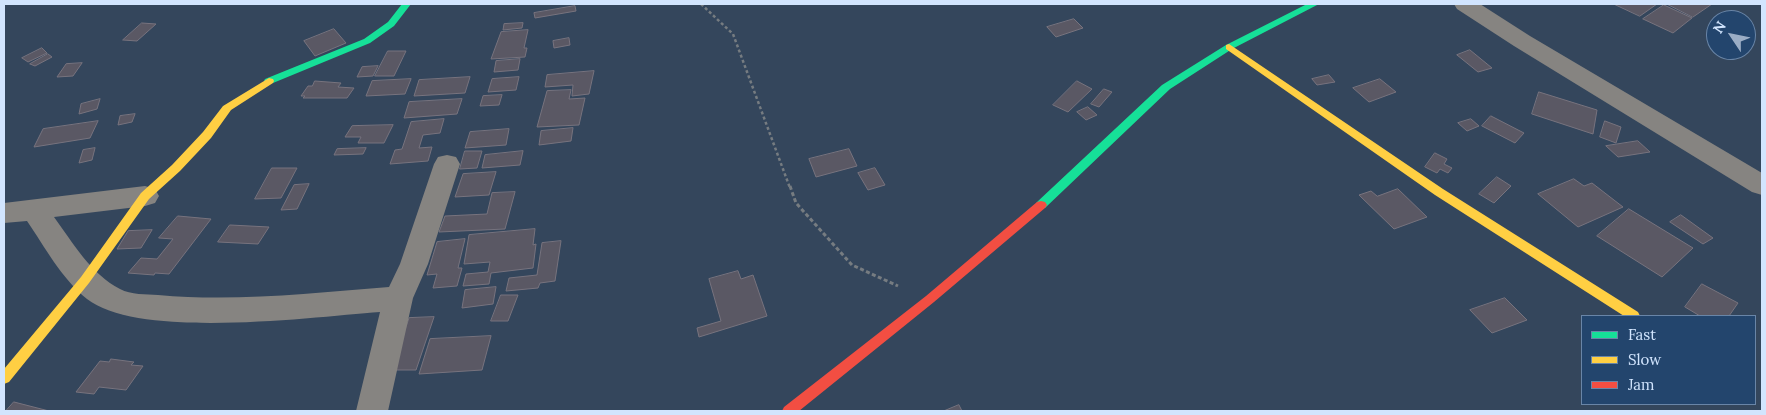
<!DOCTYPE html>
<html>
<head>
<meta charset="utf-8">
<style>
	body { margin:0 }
	#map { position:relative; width:1766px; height:415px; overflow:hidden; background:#34465c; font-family:Lora,serif }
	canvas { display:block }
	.frame { position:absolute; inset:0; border:5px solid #d2e5fe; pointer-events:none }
	.legend { position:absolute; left:1581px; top:315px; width:175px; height:90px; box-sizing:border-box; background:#23456d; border:1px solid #6985a7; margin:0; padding:6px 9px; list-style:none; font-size:15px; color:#d2e5fe }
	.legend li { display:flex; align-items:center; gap:10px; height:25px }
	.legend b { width:25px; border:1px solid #6985a7 }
	.north { position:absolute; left:1706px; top:10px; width:50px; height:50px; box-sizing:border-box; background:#23456d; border:1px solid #6985a7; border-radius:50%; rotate:304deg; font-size:14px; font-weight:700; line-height:20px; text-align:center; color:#d2e5fe }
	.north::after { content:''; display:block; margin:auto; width:18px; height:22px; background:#9badc5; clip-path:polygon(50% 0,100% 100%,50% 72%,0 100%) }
</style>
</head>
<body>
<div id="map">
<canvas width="1766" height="415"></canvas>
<div class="frame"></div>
<ul class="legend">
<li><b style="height:6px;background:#16e098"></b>Fast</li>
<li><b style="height:6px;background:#ffcf43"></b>Slow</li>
<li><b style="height:6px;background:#f24e42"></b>Jam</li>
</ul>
<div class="north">N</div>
</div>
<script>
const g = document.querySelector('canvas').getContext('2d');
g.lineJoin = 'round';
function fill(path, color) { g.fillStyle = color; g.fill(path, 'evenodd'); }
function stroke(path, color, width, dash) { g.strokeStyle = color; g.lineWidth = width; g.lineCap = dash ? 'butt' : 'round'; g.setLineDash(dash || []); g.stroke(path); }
const building = new Path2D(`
	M1614,4H1657L1640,16Z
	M1667,4H1712L1693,17Z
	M1664,5L1692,18L1673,33L1643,19Z
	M575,6L576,11L535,18L534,13Z
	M1074,19L1083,28L1056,37L1047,27Z
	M142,23L156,24L137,41L123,40Z
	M523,23L522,28L503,30L504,24Z
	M334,29L346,43L315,56L304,41Z
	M528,30L524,48H527L525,57L491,59L501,32Z
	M569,38L570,45L554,48L553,41Z
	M42,48L47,53L28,62L22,58Z
	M1470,50L1492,68L1478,72L1457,55Z
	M388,51H406L394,76H375Z
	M48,54L52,57L35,66L30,64Z
	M520,59L518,70L494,72L496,61Z
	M82,63L73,76L57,77L66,64Z
	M378,66L373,76L357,77L362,67Z
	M594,71L589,94L572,96L573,85L545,87L547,75Z
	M1329,75L1335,82L1317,85L1312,79Z
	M470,77L465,93L414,96L419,80Z
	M519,77L516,90L488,92L492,79Z
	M411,79L405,94L366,96L372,81Z
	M1380,79L1396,92L1369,102L1353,88Z
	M315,81L341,83L338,87L354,88L347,98H303L305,96H301L308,86H312Z
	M1077,81L1092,89L1068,112L1053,105Z
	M1104,89L1112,92L1099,107L1091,104Z
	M571,90L569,99L585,98L579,125L537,127L547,91Z
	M1539,92L1597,110L1593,134L1532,114Z
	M502,95L499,105L480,106L483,96Z
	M100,99L97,109L79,114L81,104Z
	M462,99L457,114L404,118L409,102Z
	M1088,107L1097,115L1086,120L1077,112Z
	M135,114L132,122L118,125L120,116Z
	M1491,116L1524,133L1515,143L1482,126Z
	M444,119L440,133L423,135L419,148L432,147L428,161L390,164L395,150L402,149L411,122Z
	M1471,119L1479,126L1467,131L1458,123Z
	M98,121L90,138L34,147L43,129Z
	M1605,121L1621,127L1616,143L1600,137Z
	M393,125L384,143H358L361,137H345L352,126Z
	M573,128L571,141L539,145L541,131Z
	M509,129L506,145L465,148L470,132Z
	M1638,141L1650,152L1618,157L1606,146Z
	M95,148L92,160L79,163L83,150Z
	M366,148L363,154L334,155L337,149Z
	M849,149L857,166L816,177L809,159Z
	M465,151H482L477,168L460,169Z
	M523,151L520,165L482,168L485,155Z
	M1435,153L1447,159L1444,164L1452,168L1448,173L1440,169L1437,173L1425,167Z
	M272,168H297L281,198L255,199Z
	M875,168L885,185L868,190L858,173Z
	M496,172L489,195L455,197L463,174Z
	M1497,177L1511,186L1494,203L1479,194Z
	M1574,179L1584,186L1592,183L1623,207L1578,227L1538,194Z
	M309,184L297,209L281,210L294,185Z
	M1398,189L1427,217L1394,229L1359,195L1371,191L1377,196Z
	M515,192L505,229L439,232L445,216L487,214L492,193Z
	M1629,209L1693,248L1662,277L1597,236Z
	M1681,215L1713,238L1703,244L1670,222Z
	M178,216L211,219L169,274L155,273L154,275L128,273L141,258L157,259L173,239L159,238Z
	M230,225L269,227L258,244L218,242Z
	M535,229L533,245L536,244L533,268L491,273L489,284L463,286L466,274L488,272L490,262L464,264L469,235Z
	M152,230L141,248L117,249L128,231Z
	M465,239L458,268H462L457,286L433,288L437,274L427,275L437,242Z
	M561,241L555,281L540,283L538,288L506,291L509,278L537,275L542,243Z
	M738,271L741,279L753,275L767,316L699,337L697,328L721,321L709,279Z
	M1702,284L1738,303L1729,316H1700L1685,307Z
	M496,287L493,304L462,308L465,290Z
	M501,295H518L508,321H491Z
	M1505,298L1527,320L1492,333L1470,310Z
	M434,317L416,370H391L409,318Z
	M491,336L482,370L419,374L430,339Z
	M111,359L134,362L131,365L143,366L126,390L99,387L94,394L76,392L100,361L109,362Z
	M14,402L49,411H6Z
	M959,405L962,411H944Z`);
const pathFar1 = new Path2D(`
	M701,4L733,34L790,188`);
const path = new Path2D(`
	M790,186L796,203L852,265L898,286`);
const street = new Path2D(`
	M1454,4H1480L1530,36L1762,173V195L1752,192L1514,46L1457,9Z
	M447,155L456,157L460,164L428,264L413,298L388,411H356L380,312C312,317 140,340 87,299C61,278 45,247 27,221L4,223V203L145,186L155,189L159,196L155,203L145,206L54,217C73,243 91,274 120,289C131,295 146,294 158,295C235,302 312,293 389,287L400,264L434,164L438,157Z`);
const fast = new Path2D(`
	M402,4H411L394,26L370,43L273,83H265L264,81L265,79L364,39L388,22Z
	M1307,4H1319L1232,49L1170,89L1045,208H1037L1035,205L1037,202L1162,85L1226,45Z`);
const slow = new Path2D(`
	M1229,44L1443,189L1638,312L1640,316H1624L1435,195L1226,49V45Z
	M269,78L273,79L274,81L273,83L231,110L211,138L180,171L149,199L89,283L9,382L4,384V369L81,277L141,193L172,165L203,132L223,106Z`);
const jam = new Path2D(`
	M1041,201L1045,202L1047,205L1045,208L934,302L799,411H782L784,407L926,296L1037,202Z`);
fill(building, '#5a5864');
stroke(building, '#77737e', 1);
stroke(pathFar1, '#767c81', 2.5, [3, 2.5]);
stroke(path, '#767c81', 3, [4, 2.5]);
fill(street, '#868481');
fill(fast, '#16e098');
fill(slow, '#ffcf43');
fill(jam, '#f24e42');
</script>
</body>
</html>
